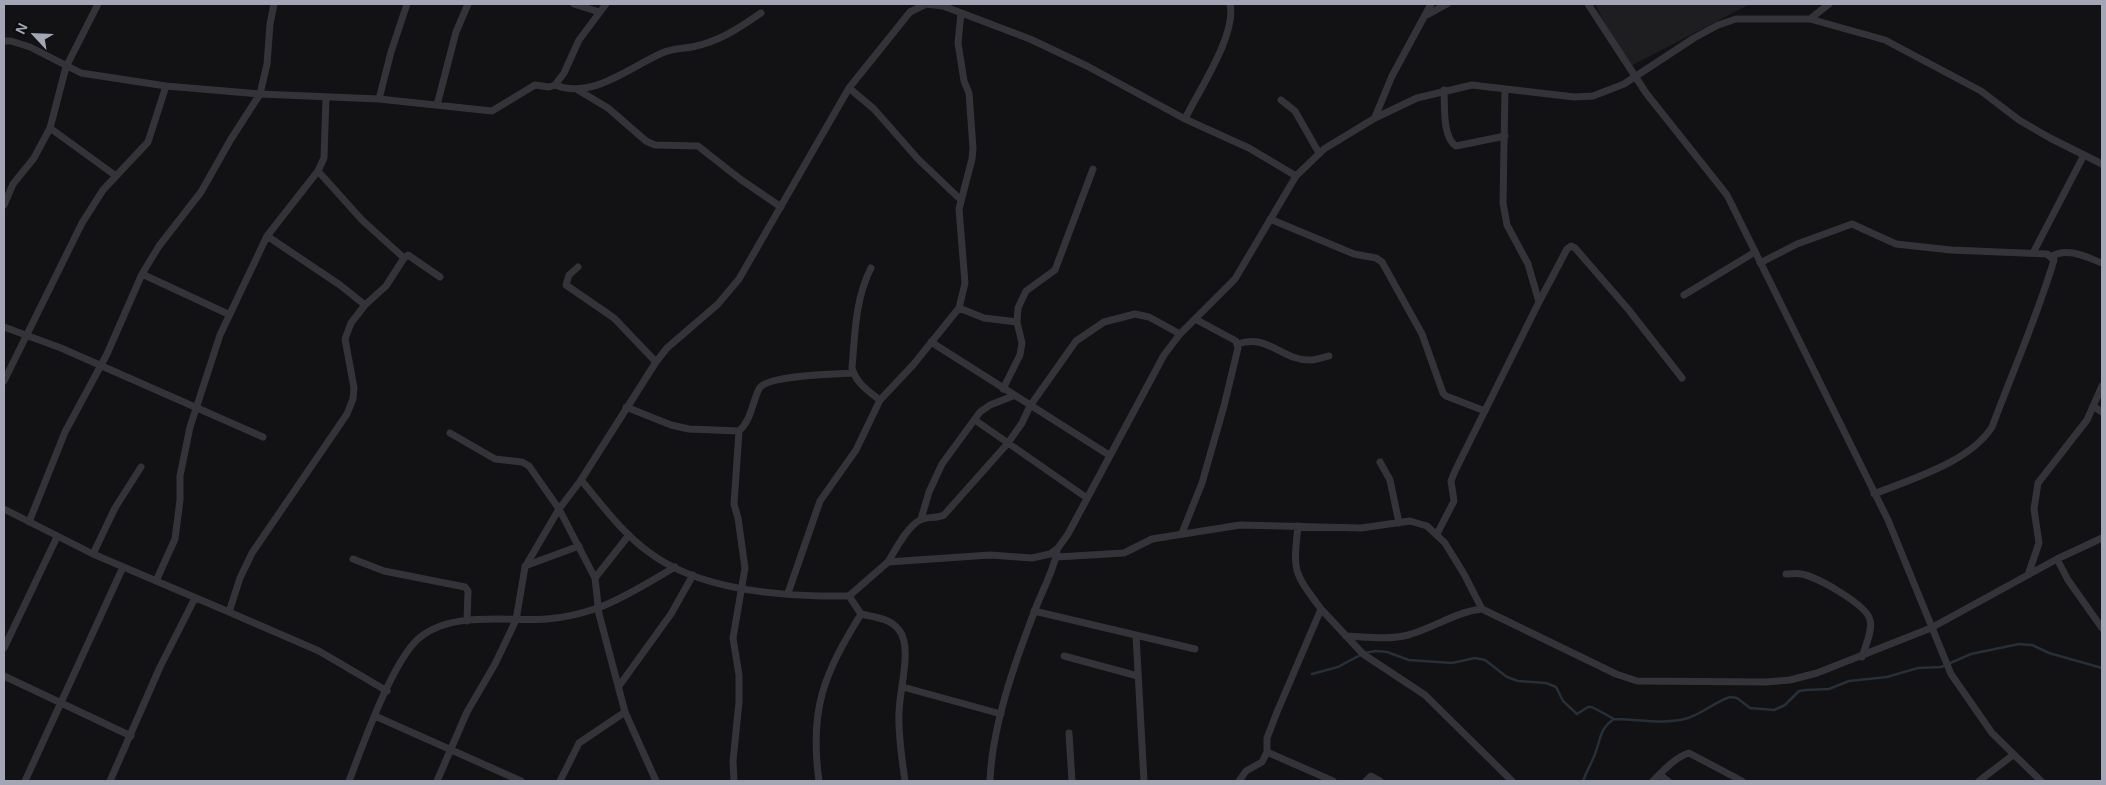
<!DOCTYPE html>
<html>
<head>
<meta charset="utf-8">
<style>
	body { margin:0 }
	#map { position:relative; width:2106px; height:785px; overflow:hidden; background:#121214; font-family:Arial,sans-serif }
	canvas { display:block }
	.frame { position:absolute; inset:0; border:5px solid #a2a6b5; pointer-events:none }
	.north { position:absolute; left:10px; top:10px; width:50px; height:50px; -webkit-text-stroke:4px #0d0d0f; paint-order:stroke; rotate:295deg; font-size:14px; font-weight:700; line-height:20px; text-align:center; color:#a2a6b5 }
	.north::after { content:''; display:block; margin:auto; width:18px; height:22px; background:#a2a6b5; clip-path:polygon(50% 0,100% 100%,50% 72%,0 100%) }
</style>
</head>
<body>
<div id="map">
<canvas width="2106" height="785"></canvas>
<div class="frame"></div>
<div class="north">N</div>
</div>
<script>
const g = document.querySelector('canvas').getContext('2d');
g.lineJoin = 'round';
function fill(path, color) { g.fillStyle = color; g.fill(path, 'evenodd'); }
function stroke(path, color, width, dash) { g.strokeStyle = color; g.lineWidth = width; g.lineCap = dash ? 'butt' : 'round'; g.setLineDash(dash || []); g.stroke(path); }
const built = new Path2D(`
	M1595,4H1750L1627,68Z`);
const stream = new Path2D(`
	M1312,674L1338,667L1364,653L1376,651L1387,652L1409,660L1452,663L1475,658L1485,660L1507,677L1518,681L1546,683L1556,687L1563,701L1577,714L1588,707H1592L1614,719
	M1583,781C1587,770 1594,759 1597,748C1601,735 1602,727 1614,719C1638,719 1664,725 1688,718C1703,713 1715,702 1730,697L1737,698L1750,708L1774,710L1785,705L1799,691L1806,690L1829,689L1849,681L1887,677L1918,668L1941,667L1971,654L2019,644L2032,645L2049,653L2102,668`);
const minor = new Path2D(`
	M574,4L599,12
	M1588,4L1646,93L1727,195L1888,520L1951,674L1992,733L2041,781
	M1425,16L1447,4
	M1810,19L1829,4
	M4,41H11L30,47L81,73L166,86L260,94L379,99L492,111L535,85L549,87L555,85L564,73L579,40L606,4
	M555,85C592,100 630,67 662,53C674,48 681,49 692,47C719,42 739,28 761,13
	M849,88L874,109L918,159L961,200
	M578,90L608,108L646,141L655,145L698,146L740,179L781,207
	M1444,90C1445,105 1442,137 1456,146L1505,136
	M379,99L391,52L407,4
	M1281,100L1295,111L1319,153
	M437,105L456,32L468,4
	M1375,117L1392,76L1431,4
	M1185,119C1199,90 1237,34 1230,4
	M50,128L116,176
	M318,171L362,220L404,258
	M4,205L13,184L34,158L50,128L66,67L98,4
	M1270,219L1354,254L1376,258L1382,262L1422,334L1443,393L1446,396L1485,411
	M2033,253L2084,155
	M2052,256C2068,247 2086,257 2102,263
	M1760,263L1797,244L1852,224L1896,244L1951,250L2047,254L2054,260C2037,317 2013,371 1992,427C1970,462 1911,479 1874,494
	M578,267L569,275L566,285L614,318L656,362
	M871,268C855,299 855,334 852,368C856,383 868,391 880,400
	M142,274L228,314
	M1684,295L1755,252
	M1539,302L1567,249L1571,246L1575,248L1628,309L1682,378
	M365,305L386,286L404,258L408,255L440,277
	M959,308L984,318L1017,322
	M4,327L61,348L263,437
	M931,342L1109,455
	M1238,344C1267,333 1283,361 1310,360C1316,360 1323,357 1329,356
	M4,381L82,223L103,190L148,142L166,86
	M1003,389L1020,355L1022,343L1017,322L1018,308L1026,291L1055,270L1093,169
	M2093,406L2102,412
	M626,407L671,425L689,429L739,431C751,421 752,403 759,389C765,375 837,374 853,373
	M975,420L1087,498
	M450,433L495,459L522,462L529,466L559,509L595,578L599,614L625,712L656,781
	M1380,462L1390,480L1399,523
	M581,480C602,505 623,534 650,553C701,591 787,597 849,596L888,562L990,555L1032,558L1050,554L1058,548L1068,534L1164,355L1180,334L1235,279L1296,176L1324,149L1375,118L1417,98L1472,85L1574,97L1593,96L1624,84L1694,38L1718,25L1736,19H1810L1885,40L1981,91L2019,120L2050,138L2102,164
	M4,509L93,554L229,612L240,578L252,553L347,414L353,399L354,388L345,339L351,323L365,305L340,285L267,236
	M921,519L929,492L942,464L980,412L990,405L1013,396
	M29,522L65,432L107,354L142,274L159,246L201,192L231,139L260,94L267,64L270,24L274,4
	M1298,526C1293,573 1293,571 1321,609
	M1182,533L1202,483L1224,406L1238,348L1236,341L1197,320
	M1437,534L1454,501L1451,481L1455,471L1539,302L1528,264L1507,225L1503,203L1505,89
	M93,554L115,508L141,467
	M1057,557L1124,553L1152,539L1240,525L1361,528L1410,521L1427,526L1445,543L1464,574L1482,609L1616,674L1637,681L1766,682L1790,680L1817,673L1931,628L2057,559L2102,538
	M353,559L384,571L465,587L468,591L467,621
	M2057,559L2068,580L2102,628
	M888,562C896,549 907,527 920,520C928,516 936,519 944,515L1008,443L1022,423L1030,406L1076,341L1104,322L1135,314L1149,317L1180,334
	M525,566L579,546
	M1786,574C1791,574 1797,573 1801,574C1816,576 1867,605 1870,620C1873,631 1865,646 1862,657
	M2028,575L2039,543L2034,509L2038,483L2087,420L2102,386
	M595,578L629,535
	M156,581L175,539L180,500V476L190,427L220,335L267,236L318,171L324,158L326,97
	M788,593L820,501L856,450L880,400L913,365L959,308L965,283L959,209L972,159L973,148L969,93L964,81L958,43L961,13
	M1034,611L1195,649
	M229,612L319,651L387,691
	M861,614C874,617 890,618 899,630C913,647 899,691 899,713C898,735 902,759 905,781
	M1136,635L1144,781
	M1346,636C1367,637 1388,640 1408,635C1434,628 1455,612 1482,609
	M4,648L57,537
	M1064,656L1138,676
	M4,676L131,736
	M619,686L671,614L693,575
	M903,687L1001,714
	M375,716L521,781
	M1069,733L1072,781
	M1267,752L1333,781
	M1660,775L1668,781
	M25,781L123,567
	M110,781L160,667L195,598
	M349,781C363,745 391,664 418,639C451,610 507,622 547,619C563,618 583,613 598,608C625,598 651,581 675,567
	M437,781L467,712L495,664L516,620L525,567L559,509L581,480L656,362L667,348L718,304L739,279L849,88L910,12L926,4L943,6L1030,39L1087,66L1185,119L1249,148L1296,176
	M560,781L579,743L625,712
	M734,781L733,761L739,702V675L733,638L745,568L738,518L734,504L739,431
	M819,781C809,709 824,674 861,614L849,596
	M990,781C992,726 1015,662 1035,610C1042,591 1053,572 1057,552
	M1239,781L1246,771L1262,762L1267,752V738L1277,712L1321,609L1363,654L1425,695L1512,781
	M1366,781L1371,776L1380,781
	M1653,781C1664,770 1674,758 1689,753L1742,781
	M1979,781L2013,755`);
fill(built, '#1e1e21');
stroke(stream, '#272f38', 2.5);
stroke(minor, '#333339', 7);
</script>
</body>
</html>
